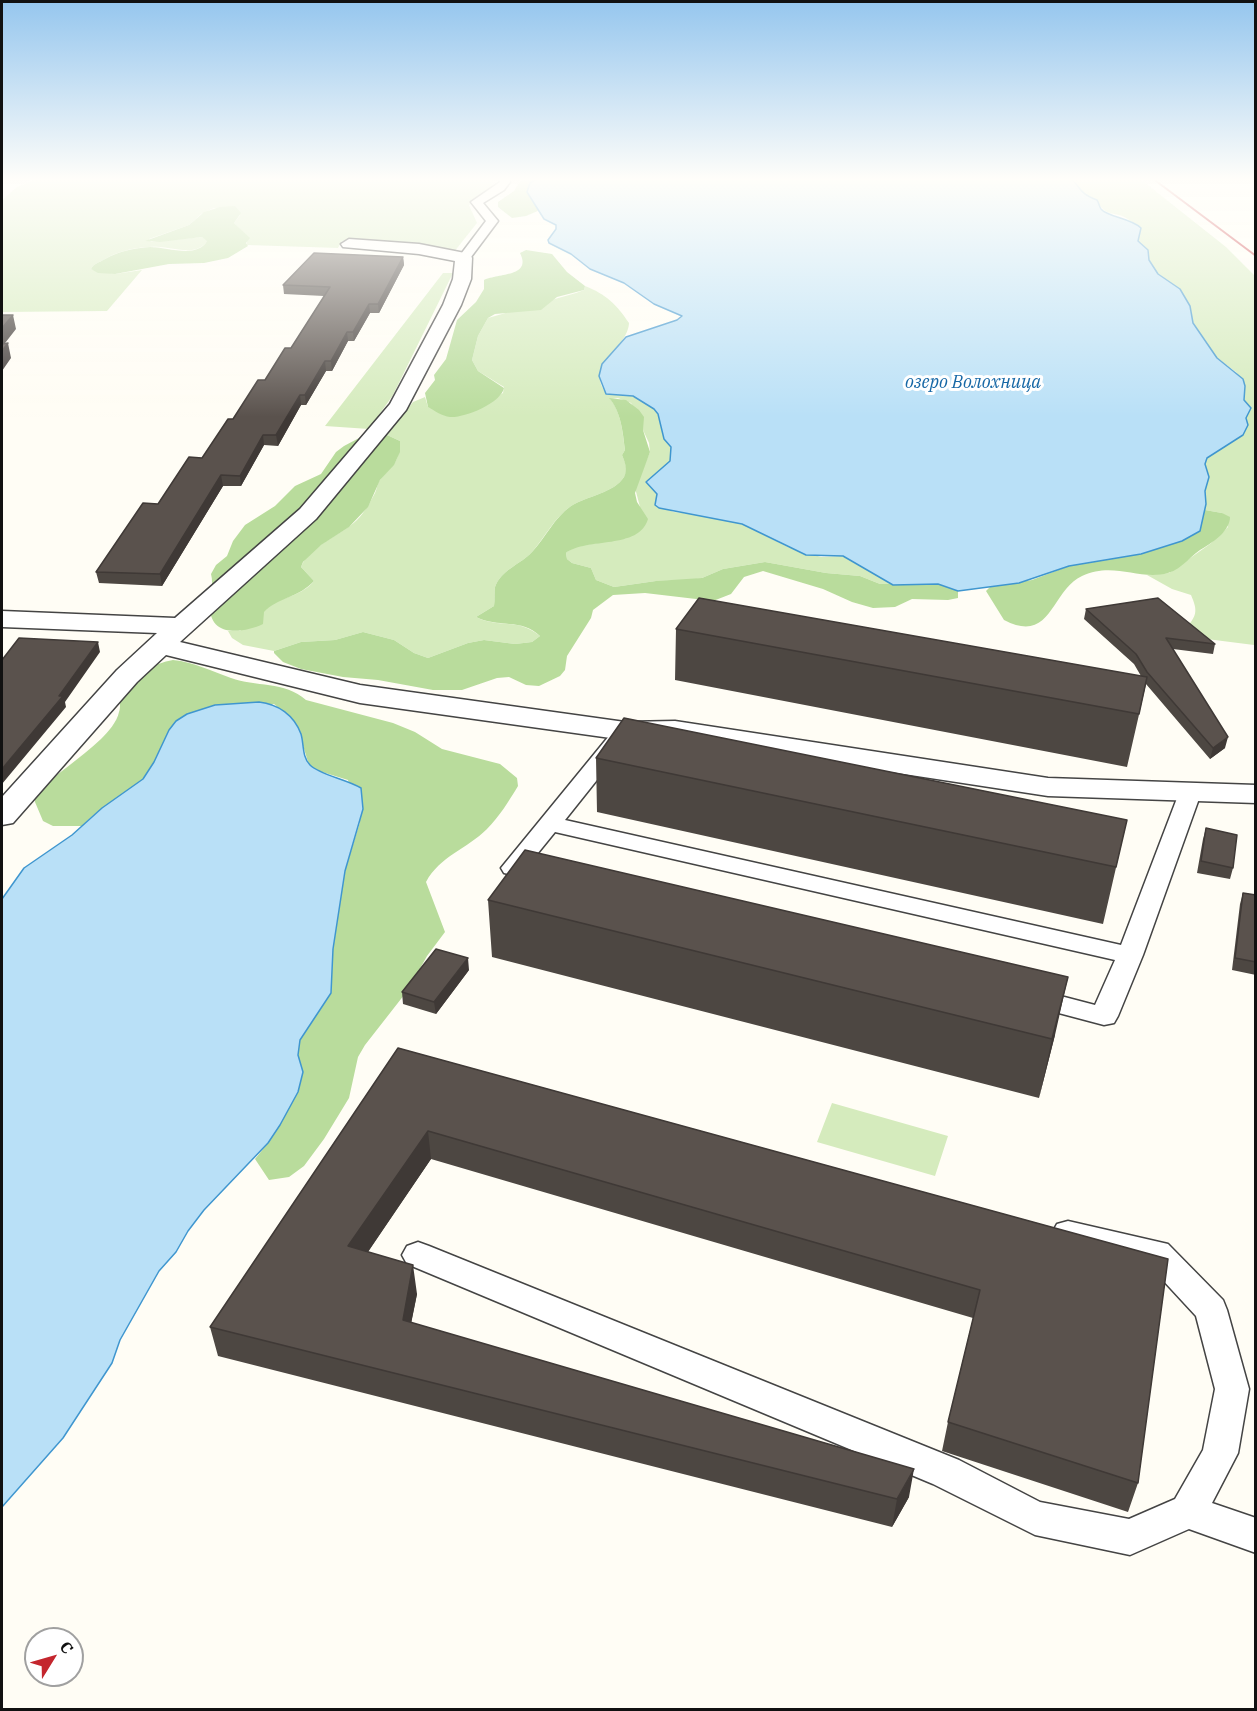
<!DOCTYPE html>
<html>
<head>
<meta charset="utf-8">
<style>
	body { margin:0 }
	#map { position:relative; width:1257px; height:1711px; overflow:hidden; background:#fffdf5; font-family:"IBM Plex Serif",serif }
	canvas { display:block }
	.frame { position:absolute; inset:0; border:3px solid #111; pointer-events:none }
	.north { position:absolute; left:24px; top:1627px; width:60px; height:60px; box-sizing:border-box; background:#fff; border:2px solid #a0a0a0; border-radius:50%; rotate:53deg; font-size:16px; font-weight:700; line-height:24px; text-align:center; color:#111 }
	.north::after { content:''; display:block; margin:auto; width:21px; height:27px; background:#c4262e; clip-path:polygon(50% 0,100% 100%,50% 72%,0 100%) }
</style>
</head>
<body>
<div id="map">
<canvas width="1257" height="1711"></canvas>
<div class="frame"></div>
<div class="north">С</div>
</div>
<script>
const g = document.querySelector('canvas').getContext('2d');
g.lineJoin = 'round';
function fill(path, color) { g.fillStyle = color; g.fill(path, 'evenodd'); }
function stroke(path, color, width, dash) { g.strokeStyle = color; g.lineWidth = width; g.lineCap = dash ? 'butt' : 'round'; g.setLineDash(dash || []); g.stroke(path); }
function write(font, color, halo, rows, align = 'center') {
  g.font = font + ' "IBM Plex Serif",serif'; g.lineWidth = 6; g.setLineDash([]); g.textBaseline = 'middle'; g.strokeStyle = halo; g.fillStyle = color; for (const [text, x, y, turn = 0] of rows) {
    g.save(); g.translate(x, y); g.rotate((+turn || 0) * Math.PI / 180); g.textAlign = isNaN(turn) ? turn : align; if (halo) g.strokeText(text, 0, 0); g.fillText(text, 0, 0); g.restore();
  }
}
const green = new Path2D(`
	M37,178H494L491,190L469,205L477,223L454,252L342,241L338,248L247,245L246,235L234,223L240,215L214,208L201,214L189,225L149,239L151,242L202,237L208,240C197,257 176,248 160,247C141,246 121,250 105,259C99,263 94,263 91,269L115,274L142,270L107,311L2,312V200L17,187Z
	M1070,178H1139L1226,247L1255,276V655L1254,645L1191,637L1185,629C1197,616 1198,611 1191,595L1172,589L1147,575L1169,573L1210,544L1228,527L1222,513L1205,510V491L1209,477L1205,464L1207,458L1243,435L1248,425L1244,400L1245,387L1236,372L1217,358L1193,323L1190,306L1180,289L1158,274L1149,260L1148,250L1138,241L1139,232C1136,228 1133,223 1129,220C1117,210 1105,219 1097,200C1084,195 1077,189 1070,178Z
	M443,273H453L393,395L369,429L325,426Z
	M585,286C606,294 617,305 629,323C628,349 583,365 607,394L633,396L654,409L658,415L664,439L672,447L670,461L646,482L657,494L655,505L674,512L716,517L742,524L788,547L821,557L843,556L893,585L880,584L860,576L826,573L765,562L723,569L702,578L690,580L656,581L614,587L596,580L591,568L572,563L567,559L566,553L573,547L627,538L640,507L635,488L650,452L649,443L643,430V422L631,403L618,398L610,399C621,411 623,434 625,450L622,455C625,462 629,470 624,477C614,493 587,496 571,506C554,518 545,537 532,552C521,564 501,570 495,587C494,593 495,600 494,606L476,617C499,629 517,617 540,636L532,642L515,644L484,640L468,643L428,658L414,653L394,640L363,632L335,640L301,642L274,651L243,645L232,638L228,631H240C250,623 259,613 269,606C284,596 302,596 314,581L301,567C310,545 340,536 357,520C365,512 370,502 375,493C377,489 377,484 380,480C392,465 400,462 400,441L387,435L413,402L425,397L428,407L473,412L503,393L504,387L478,371L472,360L478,336L488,318L576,293L584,290Z
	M832,1103L948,1136L935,1176L817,1142Z`);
const forest = new Path2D(`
	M522,178H538L530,183L527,192L540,210L526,216L512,218L498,207V202L514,191Z
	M235,206L241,213L234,223L250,238L246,243L248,246L228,258L204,263L169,264L115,274L98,273L91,269C94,263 99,263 105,259C119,251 134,248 150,247C167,247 197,259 207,241L202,237L160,242L145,241L189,225L204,212L220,207Z
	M526,250L552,254L567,272L585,286L584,290L557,297L541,310L495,314L488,318L478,336L472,360L478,371L504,388C501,403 465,418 450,417C442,416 435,411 428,407L425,393L435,380L434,375L446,359L457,320L476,302L484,289V280C499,273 532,277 520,253Z
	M609,398L626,400L639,410L644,417L643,430L650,452L635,493L637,502L648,519C639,550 587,537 566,553L567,559L572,563L591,568L596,580L614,587L656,581L702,578L723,569L765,562L826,573L860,576L880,584H938L958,591V598L948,600L912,599L895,607L873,608L852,602L823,589L763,571L744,577L731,594L713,601L645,593L613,595L593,610L591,618L567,656L565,670L560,676L539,686L526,685L509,677L497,678L462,690H433L378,680L343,677L301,669L283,662L274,653V651L301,642L335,640L363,632L394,640L414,653L428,658L468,643L484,640L515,644L532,642L540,636C522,618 497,628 476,617L494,606C495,600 494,593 495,587C501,570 521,564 532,552C546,537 554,518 571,506C587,496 614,493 624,477C628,470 625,462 622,455L625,450C623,433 621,411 609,398Z
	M378,435H387L400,441V452L394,465L380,480L368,507L349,527L321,545L303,562L301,567L314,581C300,597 277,598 264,612L263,624C244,633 210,638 210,607C210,595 214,586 211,574L216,565L227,556L233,541L245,525L275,506L295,486L321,474L336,452L344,446L361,437Z
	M1205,510L1222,513L1230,517C1230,530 1215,541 1205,547C1191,554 1183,569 1168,573C1139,581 1114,561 1082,576C1051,590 1052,645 1004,620L986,591L990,587L1032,580L1069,566L1141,554L1192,536Z
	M173,660C194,662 211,671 231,678C255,687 285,681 306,700L393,723L415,732L442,749L500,764L517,778L518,786C509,801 499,817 487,829C467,849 440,856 426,882L445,932L427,956L408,990L365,1045L358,1057L349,1098L324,1139L304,1166L289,1177L269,1180L255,1159L268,1143L303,1072L298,1055L300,1040L331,993L333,949L345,871L360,822L348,780L319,771L309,765L297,726L291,718L274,704L169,730C162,746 155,768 142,780C123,797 99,807 82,826H53L43,821L35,802V795C55,774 80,759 101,739C108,732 117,722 119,712C121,707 119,700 121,694C129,676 155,663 173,660Z`);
const water = new Path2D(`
	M538,178H1070C1082,188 1078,193 1097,200C1099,203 1099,206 1101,209C1107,217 1131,218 1141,228L1138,241L1148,250L1149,260L1158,274L1180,289L1190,306L1193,323L1217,358L1243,379L1245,386L1244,400L1251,408L1246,418L1248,425L1243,435L1207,458L1205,464L1209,477L1205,491L1206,504L1200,531L1182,541L1141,554L1069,566L1019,583L958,591L938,584L893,585L843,556L806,555L742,524L659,508L655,505L657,494L646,482L670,461L671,447L664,439L658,414L654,409L633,396L606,394L599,376L602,364L626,337L677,320L682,316L654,304L624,283L590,269L571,254L549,243L548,240L556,229V225L544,219L527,192L530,183Z
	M259,702C278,704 294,715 301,734C304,744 302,757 310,765C320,775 346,779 361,788L363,809L345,871L333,949L331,993L300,1040L298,1055L303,1072L298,1092L280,1125L268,1143L204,1210L188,1231L176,1252L159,1271L120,1340L112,1363L63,1438L2,1507V899L24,868L72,835L102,808L143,779L154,762L169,730L176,721L187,714L215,705Z`);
const service = new Path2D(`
	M499,178H509L510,182L504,190L483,203L498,221L468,261H460L458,258L486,221L471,202L500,182Z
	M617,734L625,736L628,741L565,820L1121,945L1179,793L1182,788L1190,786L1198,788L1201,793L1143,955L1118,1016L1114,1023L1104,1025L1021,1003L1017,997L1021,991L1030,988L1095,1005L1115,960L555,832L529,864L534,870L531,875L522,877L504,873L501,868L609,736Z
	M1068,1221L1168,1244L1223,1300L1227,1310L1249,1389L1238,1453L1212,1503L1256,1518V1553L1189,1529L1130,1555L1035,1535L933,1484L407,1264L402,1255L407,1246L418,1242L429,1246L959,1460L1040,1502L1129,1519L1175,1499L1203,1450L1215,1389L1196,1316L1147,1263L1057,1242L1052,1233L1057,1224Z`);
const minor = new Path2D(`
	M349,239L419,244L470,254L472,258L471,279L461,305L406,410L316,519L180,642L360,685L625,722L675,721L1048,778L1256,785V803L1048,796L675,739L625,740L360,703L166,655L137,682L13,823L2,825V797L117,670L157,633L2,627V611L175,618L300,509L390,404L443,305L453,279L455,261L419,254L343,247L341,244Z`);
const rail = new Path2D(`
	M1152,178L1256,256`);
const wall = new Path2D(`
	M403,257L404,265L379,313H370L354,341H348L332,371H326L306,405H301L278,446L264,445L241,486H223L162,586L99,583L96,572L202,458L291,348L324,296L284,294L283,285Z
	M1086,609L1215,644L1213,654L1173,649L1225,748L1210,759L1146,684L1127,767L675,680L676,629L1141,676L1134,664L1084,619Z
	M596,758L1127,820L1103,924L597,812Z
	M1206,828L1233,868L1230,879L1197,873L1203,839Z
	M1243,893L1256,895V975L1232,970L1240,904Z
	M488,900L1055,1035L1039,1098L492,957Z
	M469,970L436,1014L403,1004L402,992Z
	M398,1048L1168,1259L1138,1483L1128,1512L942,1451L948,1422L973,1318L431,1159L368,1252L417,1294L411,1323L909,1497L892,1527L218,1356L210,1327Z`);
const shadedWall = new Path2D(`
	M403,257L404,265L379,313L378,304Z
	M369,304L370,313L354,341L353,332Z
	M13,315L16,329L2,347V328Z
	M347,332L348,341L332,371L331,361Z
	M8,343L11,358L2,371V351Z
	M325,361L326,371L306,405L305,395Z
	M300,395L301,405L278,446L276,435Z
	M263,435L264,445L241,486L240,476Z
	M221,475L223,486L162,586L160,574Z
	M98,642L100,652L65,702L66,707L2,784V769Z
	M1228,737L1225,748L1210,759L1213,748Z
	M468,958L469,970L436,1014L434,1002Z
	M1068,977L1055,1035L1039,1098L1052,1039Z
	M428,1131L431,1159L352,1275L348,1246Z
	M413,1265L417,1294L406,1349L403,1320Z
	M914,1469L909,1497L892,1527L897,1499Z`);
const building = new Path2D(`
	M314,253L403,257L378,304H369L353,332H347L331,361H325L305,395H300L276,435H263L240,476L221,475L160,574L96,572L143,503L158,504L189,457L202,458L228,419H233L258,380H265L285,348H291L330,287L283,285Z
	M2,315H13L2,328Z
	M8,343L2,351V344Z
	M699,598L1147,677L1139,714L676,629Z
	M1158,598L1215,644L1166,638L1228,737L1213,748L1147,672L1136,654L1086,609Z
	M19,638L98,642L59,696H63L2,769V660Z
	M624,718L1127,820L1116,867L596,758Z
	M1206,828L1237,835L1233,868L1201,861Z
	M525,850L1068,977L1052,1039L488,900Z
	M1243,893L1256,895V962L1235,958Z
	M436,949L468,958L434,1002L402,992Z
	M398,1048L1168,1259L1138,1483L948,1422L980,1290L428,1131L348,1246L413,1265L403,1320L914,1469L897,1499L210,1327Z`);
const farWaternames = [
	["озеро Волохница",973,383]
];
fill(green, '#d5ebbd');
fill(forest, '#b9dc9c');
fill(water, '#b9e0f7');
stroke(water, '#3f96cf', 1.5);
stroke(service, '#444', 3);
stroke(minor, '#444', 3);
fill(service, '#fff');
fill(minor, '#fff');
stroke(rail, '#c4262e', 2);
fill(wall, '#4d4742');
fill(shadedWall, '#3f3936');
fill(building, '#5a524d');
stroke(building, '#3f3936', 1.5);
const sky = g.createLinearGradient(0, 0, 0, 417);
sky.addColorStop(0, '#95c6ee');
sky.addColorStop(0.43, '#fffefa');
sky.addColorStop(1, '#fffefa00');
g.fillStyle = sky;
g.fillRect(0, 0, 1257, 417);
write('italic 18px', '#1768a6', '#fff', farWaternames);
</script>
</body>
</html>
